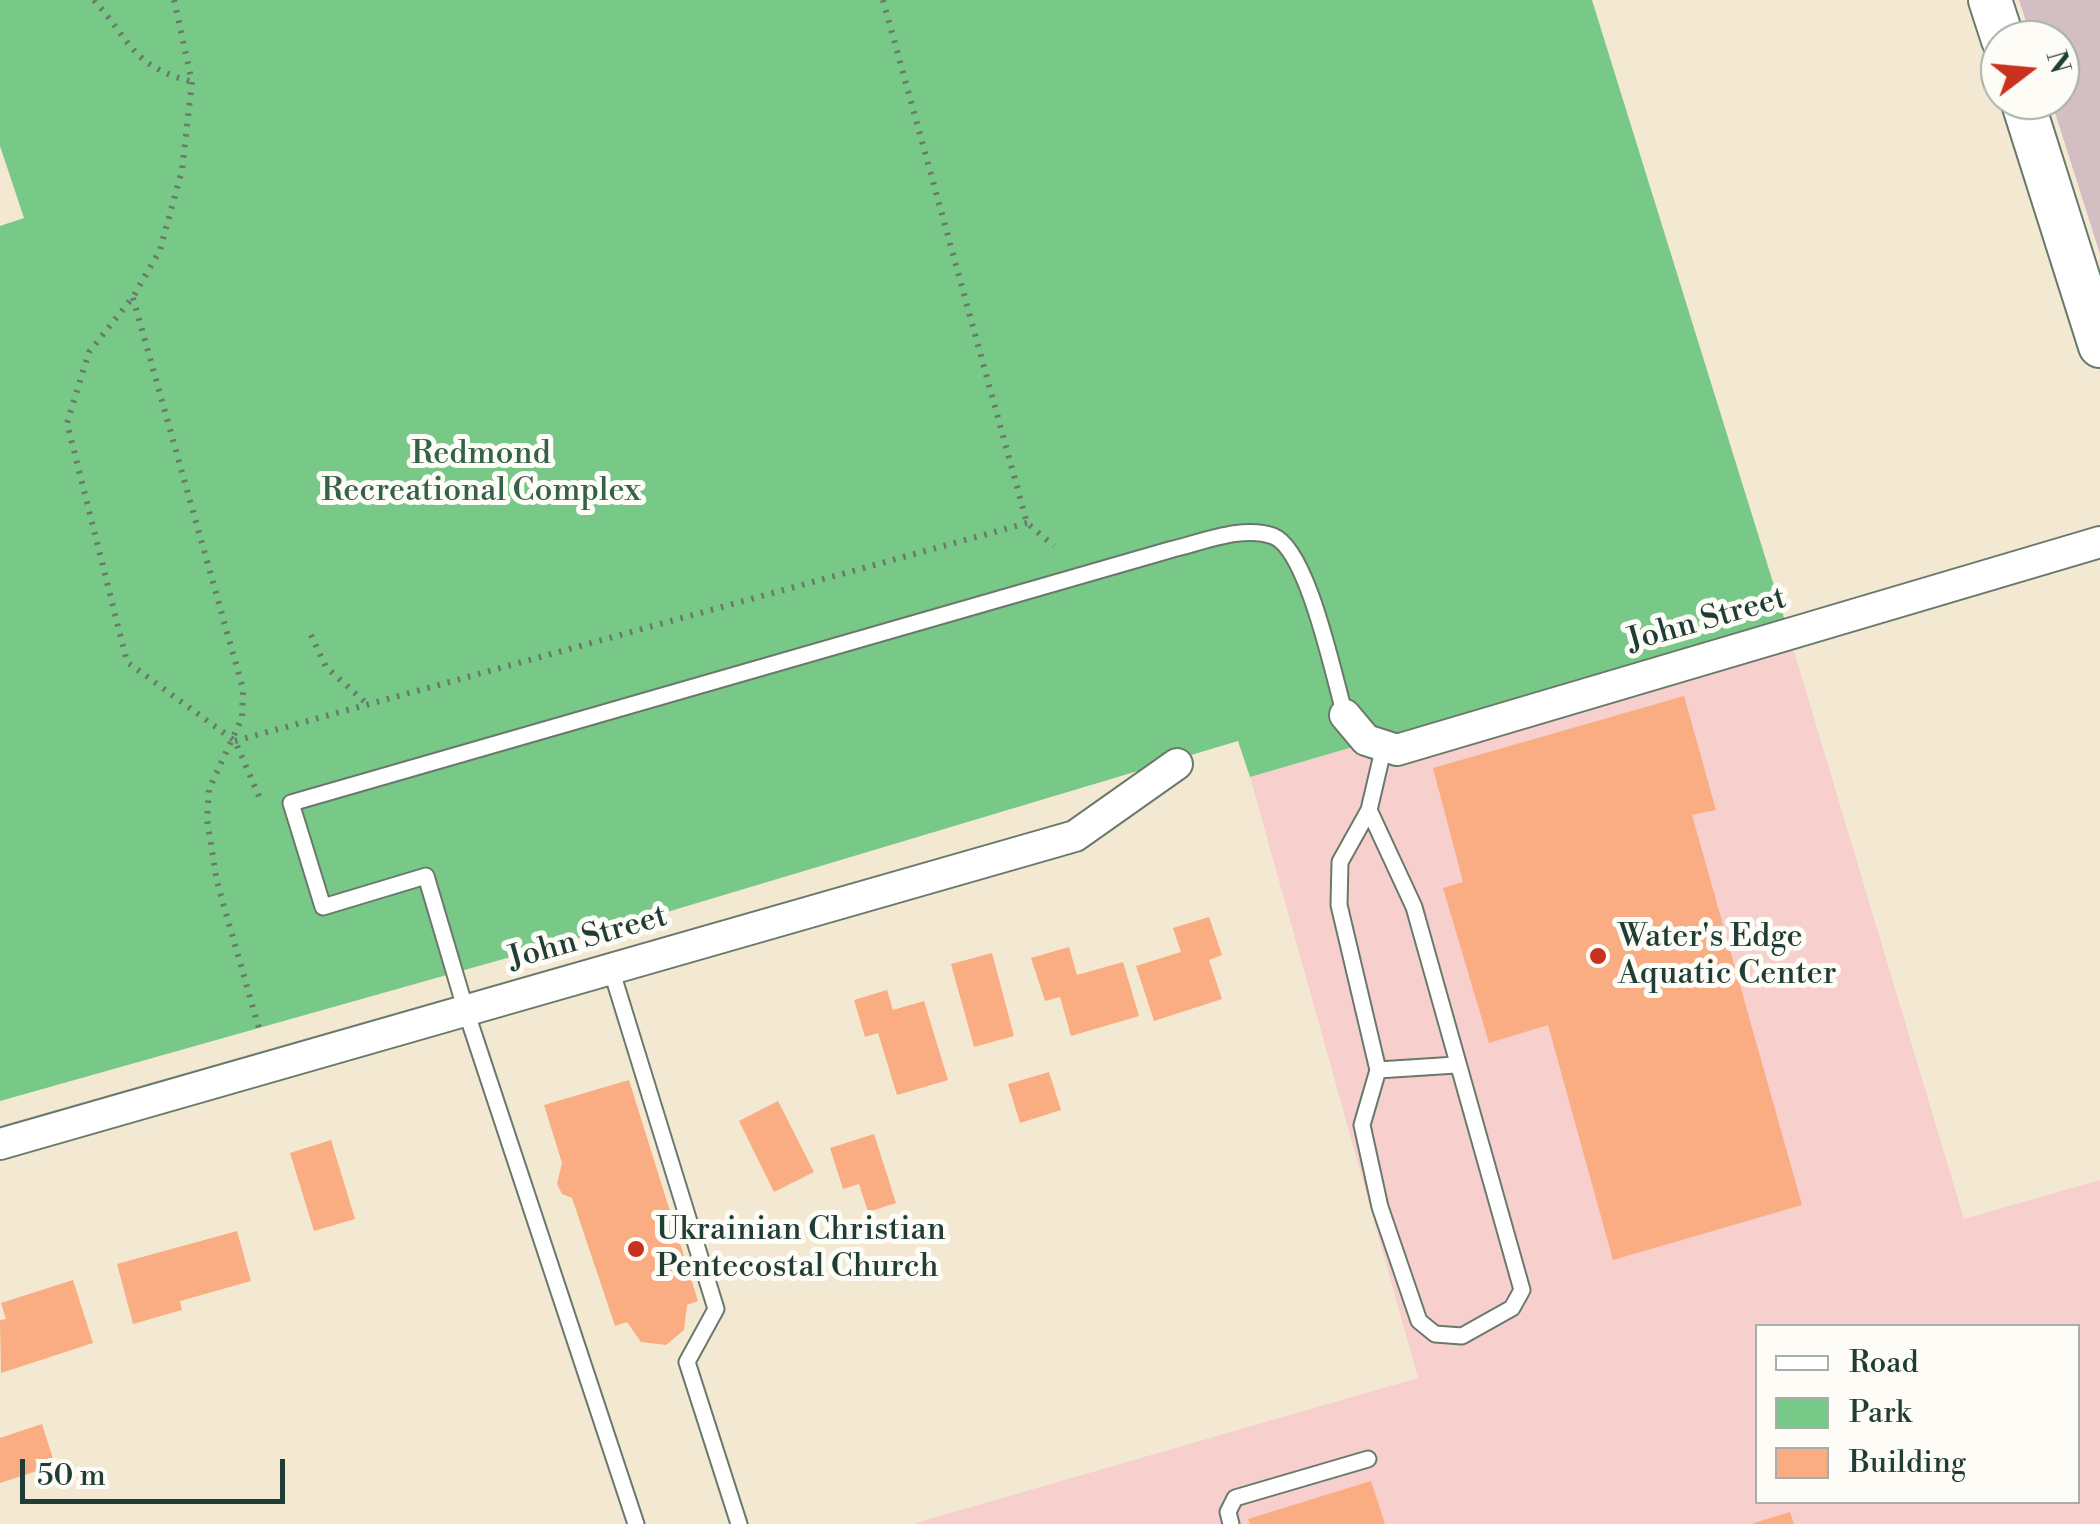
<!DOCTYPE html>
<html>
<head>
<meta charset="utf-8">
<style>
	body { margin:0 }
	#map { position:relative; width:2100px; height:1524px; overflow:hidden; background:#f3e9d2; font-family:"Libre Bodoni",serif }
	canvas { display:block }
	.legend { position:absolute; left:1755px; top:1324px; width:325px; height:180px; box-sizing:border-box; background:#fdfcf7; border:2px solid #a4b0a9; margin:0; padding:12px 18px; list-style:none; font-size:30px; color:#1f3d34 }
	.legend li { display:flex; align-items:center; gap:20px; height:50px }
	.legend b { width:50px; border:2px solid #a4b0a9 }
	.north { position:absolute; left:1980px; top:20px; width:100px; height:100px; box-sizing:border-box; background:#fdfcf7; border:2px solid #a4b0a9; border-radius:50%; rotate:74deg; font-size:28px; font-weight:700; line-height:40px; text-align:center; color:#1f3d34 }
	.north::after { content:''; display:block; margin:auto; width:35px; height:45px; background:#c8321e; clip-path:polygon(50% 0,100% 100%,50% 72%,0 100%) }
	.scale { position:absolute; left:20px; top:1459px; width:265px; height:45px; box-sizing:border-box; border:5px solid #1f3d34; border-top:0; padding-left:12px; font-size:30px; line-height:35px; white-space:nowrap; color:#1f3d34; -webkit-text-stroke:8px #fdfcf7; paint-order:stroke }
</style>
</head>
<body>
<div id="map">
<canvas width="2100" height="1524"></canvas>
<ul class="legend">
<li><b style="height:12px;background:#fff"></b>Road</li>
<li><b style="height:28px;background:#78c888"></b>Park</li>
<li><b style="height:28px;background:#faac82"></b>Building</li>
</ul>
<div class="north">N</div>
<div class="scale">50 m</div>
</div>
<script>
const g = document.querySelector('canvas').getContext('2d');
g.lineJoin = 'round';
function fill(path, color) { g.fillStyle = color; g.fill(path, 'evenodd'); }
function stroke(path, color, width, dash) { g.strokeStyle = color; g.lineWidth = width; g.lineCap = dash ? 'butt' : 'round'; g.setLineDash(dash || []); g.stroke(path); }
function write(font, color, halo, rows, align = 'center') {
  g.font = font + ' "Libre Bodoni",serif'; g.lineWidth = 10; g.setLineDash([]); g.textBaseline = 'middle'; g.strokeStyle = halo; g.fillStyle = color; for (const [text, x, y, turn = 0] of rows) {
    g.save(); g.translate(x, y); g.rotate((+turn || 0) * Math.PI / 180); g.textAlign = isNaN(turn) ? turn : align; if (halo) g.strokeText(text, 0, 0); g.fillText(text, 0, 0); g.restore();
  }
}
const built = new Path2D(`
	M1785,621L1964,1219L2100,1180V1524H912L1418,1378L1250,777ZM1758,1326H2078V1502H1758Z`);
const industrial = new Path2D(`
	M2019,0H2100V254L2051,100H2060V40H2032Z`);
const green = new Path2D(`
	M0,0H1592L1785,621L1250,777L1238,741L617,927L0,1101V226L24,218L0,146Z`);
const building = new Path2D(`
	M1684,696L1716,810L1692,815L1802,1205L1613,1260L1548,1025L1489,1043L1443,888L1463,882L1433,768Z
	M1209,917L1222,955L1209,960L1222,999L1154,1021L1136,966L1181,952L1173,928Z
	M1069,947L1077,975L1123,962L1139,1016L1071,1036L1060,997L1045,1001L1031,958Z
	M992,953L1014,1036L974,1047L951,964Z
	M887,990L893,1010L924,1001L948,1080L897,1095L878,1033L865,1037L854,1000Z
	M1049,1072L1061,1110L1020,1123L1008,1084Z
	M629,1080L698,1301L687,1305L684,1330L666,1345L641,1342L627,1322L615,1326L572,1198L562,1194L557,1184L562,1163L544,1105Z
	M778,1101L814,1172L774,1192L739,1121Z
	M874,1134L896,1203L868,1212L859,1184L843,1189L830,1148Z
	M331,1140L355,1219L314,1231L290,1153Z
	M237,1231L251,1281L180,1301L182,1310L133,1324L117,1264Z
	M73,1280L93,1343L1,1373L0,1320L6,1319L1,1303Z
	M42,1424L55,1465L0,1483V1438Z
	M1371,1481L1385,1524H1250L1248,1519Z
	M1790,1512L1794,1524H1754V1523Z`);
const path = new Path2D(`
	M94,0C133,44 131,65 192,82
	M174,0L192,82L182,170L160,250L133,297L89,352L67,423L127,662L235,741L261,801
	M883,0L1027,523L1054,546
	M133,298L243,689L242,718L209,789L207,819L217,882L260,1032
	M311,635L326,667L366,703
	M235,741L1027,523`);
const lane = new Path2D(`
	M1369,810L1414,907L1522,1290L1512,1308L1462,1336L1435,1334L1419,1321L1380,1207L1362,1125L1378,1070L1339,905L1340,862L1369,810L1384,746
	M611,969L716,1309L687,1362L739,1524
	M1378,1070L1456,1065
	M636,1524L466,1011L426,876L323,907L291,803L1173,549C1203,542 1243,525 1273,536C1308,549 1334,678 1345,715
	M1231,1524L1228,1512L1235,1498L1368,1459`);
const street = new Path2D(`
	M1345,715L1366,740L1397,750L2100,542
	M0,1144L1075,836L1177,764`);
const secondary = new Path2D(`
	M1990,0L2003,40
	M2022,100L2100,346`);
const markers = [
	[1598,956,10,"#c8321e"],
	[636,1249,10,"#c8321e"]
];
const parkNames = [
	["Redmond",481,455],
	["Recreational Complex",481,492]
];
const streetNames = [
	["John Street",1707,621,-16],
	["John Street",588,939,-16]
];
const poiNames = [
	["Water's Edge",1618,938],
	["Aquatic Center",1618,975],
	["Ukrainian Christian",656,1231],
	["Pentecostal Church",656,1268]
];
fill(built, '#f7d0cd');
fill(industrial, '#d2bec3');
fill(green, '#78c888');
fill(building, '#faac82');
stroke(lane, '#69796b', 19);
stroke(street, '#69796b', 34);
stroke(secondary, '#69796b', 46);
stroke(path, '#69796b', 6, [2.5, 8]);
stroke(lane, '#fff', 15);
stroke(street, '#fff', 30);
stroke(secondary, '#fff', 42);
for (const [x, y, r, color] of markers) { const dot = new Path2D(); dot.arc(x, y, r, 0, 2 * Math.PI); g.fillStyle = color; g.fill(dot); stroke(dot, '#fdfcf7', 4); }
write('32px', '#356049', '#fdfcf7', parkNames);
write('32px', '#1f3d34', '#fdfcf7', streetNames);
write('32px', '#1f3d34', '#fdfcf7', poiNames, 'left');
</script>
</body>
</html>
